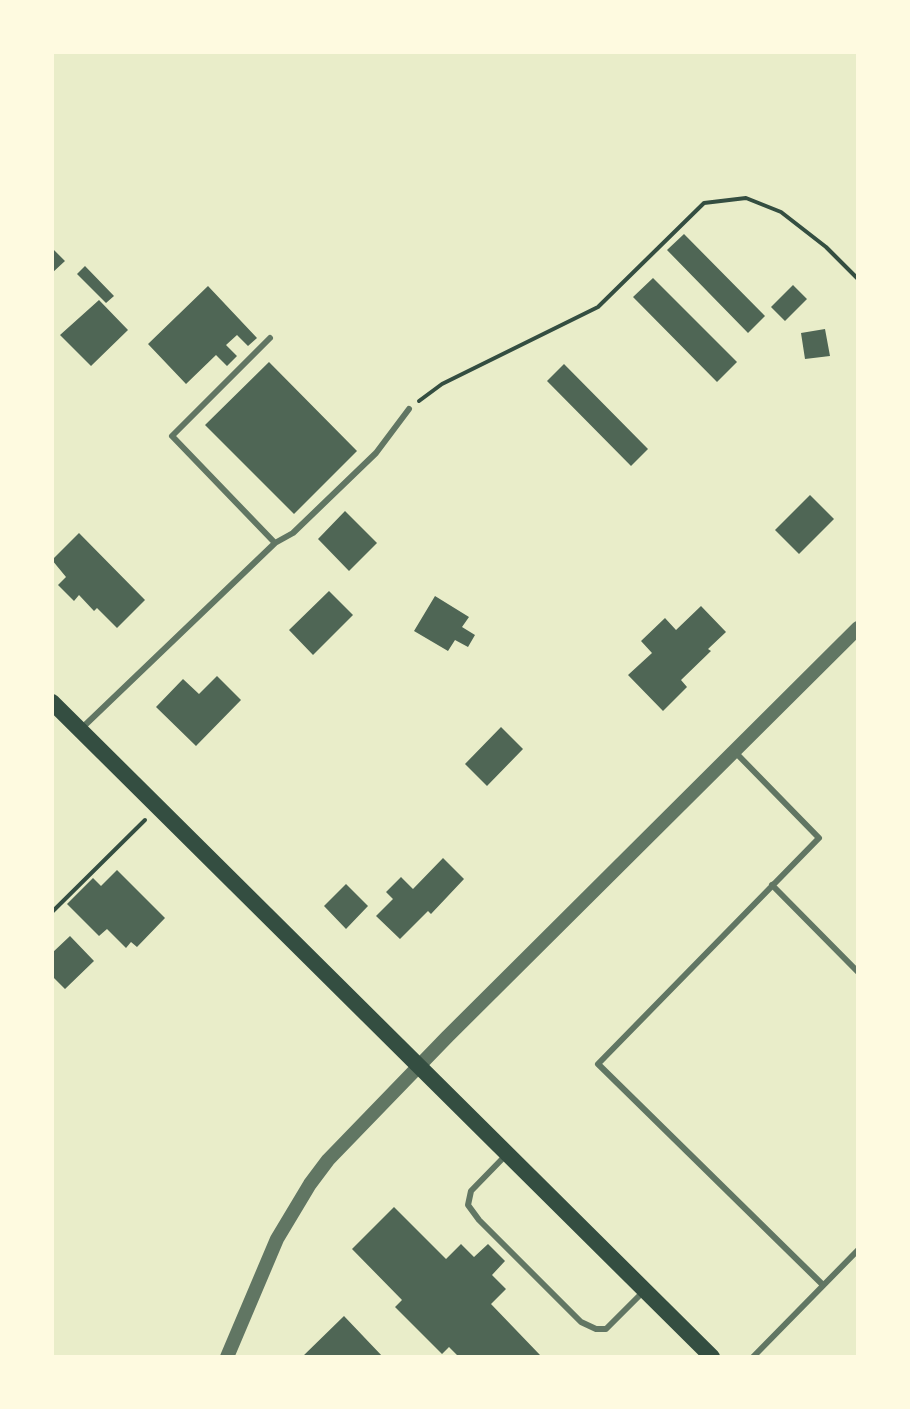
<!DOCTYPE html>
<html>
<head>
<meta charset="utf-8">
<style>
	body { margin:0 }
	#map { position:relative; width:910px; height:1409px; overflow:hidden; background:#e9edc9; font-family:"Open Sans",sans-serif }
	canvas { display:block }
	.frame { position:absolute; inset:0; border:54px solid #fefae0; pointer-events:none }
</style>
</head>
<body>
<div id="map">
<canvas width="910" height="1409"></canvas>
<div class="frame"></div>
</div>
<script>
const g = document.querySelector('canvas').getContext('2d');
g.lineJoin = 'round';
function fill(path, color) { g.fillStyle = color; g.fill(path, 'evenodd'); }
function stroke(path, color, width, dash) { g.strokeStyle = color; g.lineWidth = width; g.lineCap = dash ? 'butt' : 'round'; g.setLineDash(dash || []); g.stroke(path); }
const building = new Path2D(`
	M684,234L765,316L748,333L667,250Z
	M52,248L65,261L52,273Z
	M85,266L114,296L106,303L77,274Z
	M653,278L737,362L717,382L633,297Z
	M793,285L807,299L785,321L771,307Z
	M208,286L257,338L248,346L237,335L226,345L237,356L227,366L216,355L186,384L148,344Z
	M99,300L128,330L91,366L60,335Z
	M825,329L830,356L805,359L801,333Z
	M269,362L357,451L294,514L205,425Z
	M564,364L648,449L631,466L547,381Z
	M810,495L834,519L799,554L775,530Z
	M345,511L377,543L349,571L318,539Z
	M79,533L145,600L117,628L97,608L94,611L79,595L74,601L58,585L66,577L52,560Z
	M329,591L353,615L313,655L289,630Z
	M435,596L469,617L462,627L475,635L468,647L455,640L448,651L414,631Z
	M701,606L726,632L708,649L711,651L681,680L687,687L663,711L628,675L652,653L641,641L665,618L676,630Z
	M217,676L241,700L196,746L156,707L183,679L199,694Z
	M501,727L523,749L487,786L465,764Z
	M443,858L464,879L431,914L428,911L400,939L376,916L393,899L386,892L401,877L413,889Z
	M117,870L165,918L137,947L131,942L126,948L107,929L99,936L67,904L93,878L101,886Z
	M346,884L368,906L346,929L324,906Z
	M70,936L94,961L65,989L52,976V953Z
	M394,1207L446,1259L461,1244L474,1257L488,1244L505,1261L492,1275L506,1289L491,1304L540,1355L538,1357H459L449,1347L442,1354L395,1307L402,1300L352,1249Z
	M344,1316L383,1357H302Z`);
const path = new Path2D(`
	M419,401L442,384L598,307L704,203L746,198L781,212L826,247L858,279
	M52,912L145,820`);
const service = new Path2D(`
	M275,543L293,533L376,453L409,409
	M83,727L275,543L172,436L270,338
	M735,752L819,838L598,1064L823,1285
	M772,885L858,972
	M506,1155L471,1191L468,1205L479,1220L581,1322L596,1329H606L642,1293
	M753,1357L858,1250`);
const tertiary = new Path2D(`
	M227,1357L277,1239L310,1184L328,1160L447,1037L858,628`);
const secondary = new Path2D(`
	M52,702L712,1357`);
fill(building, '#4f6655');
stroke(path, '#344e41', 4);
stroke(service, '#617663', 6);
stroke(tertiary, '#617663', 14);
stroke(secondary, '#344e41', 16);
</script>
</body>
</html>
